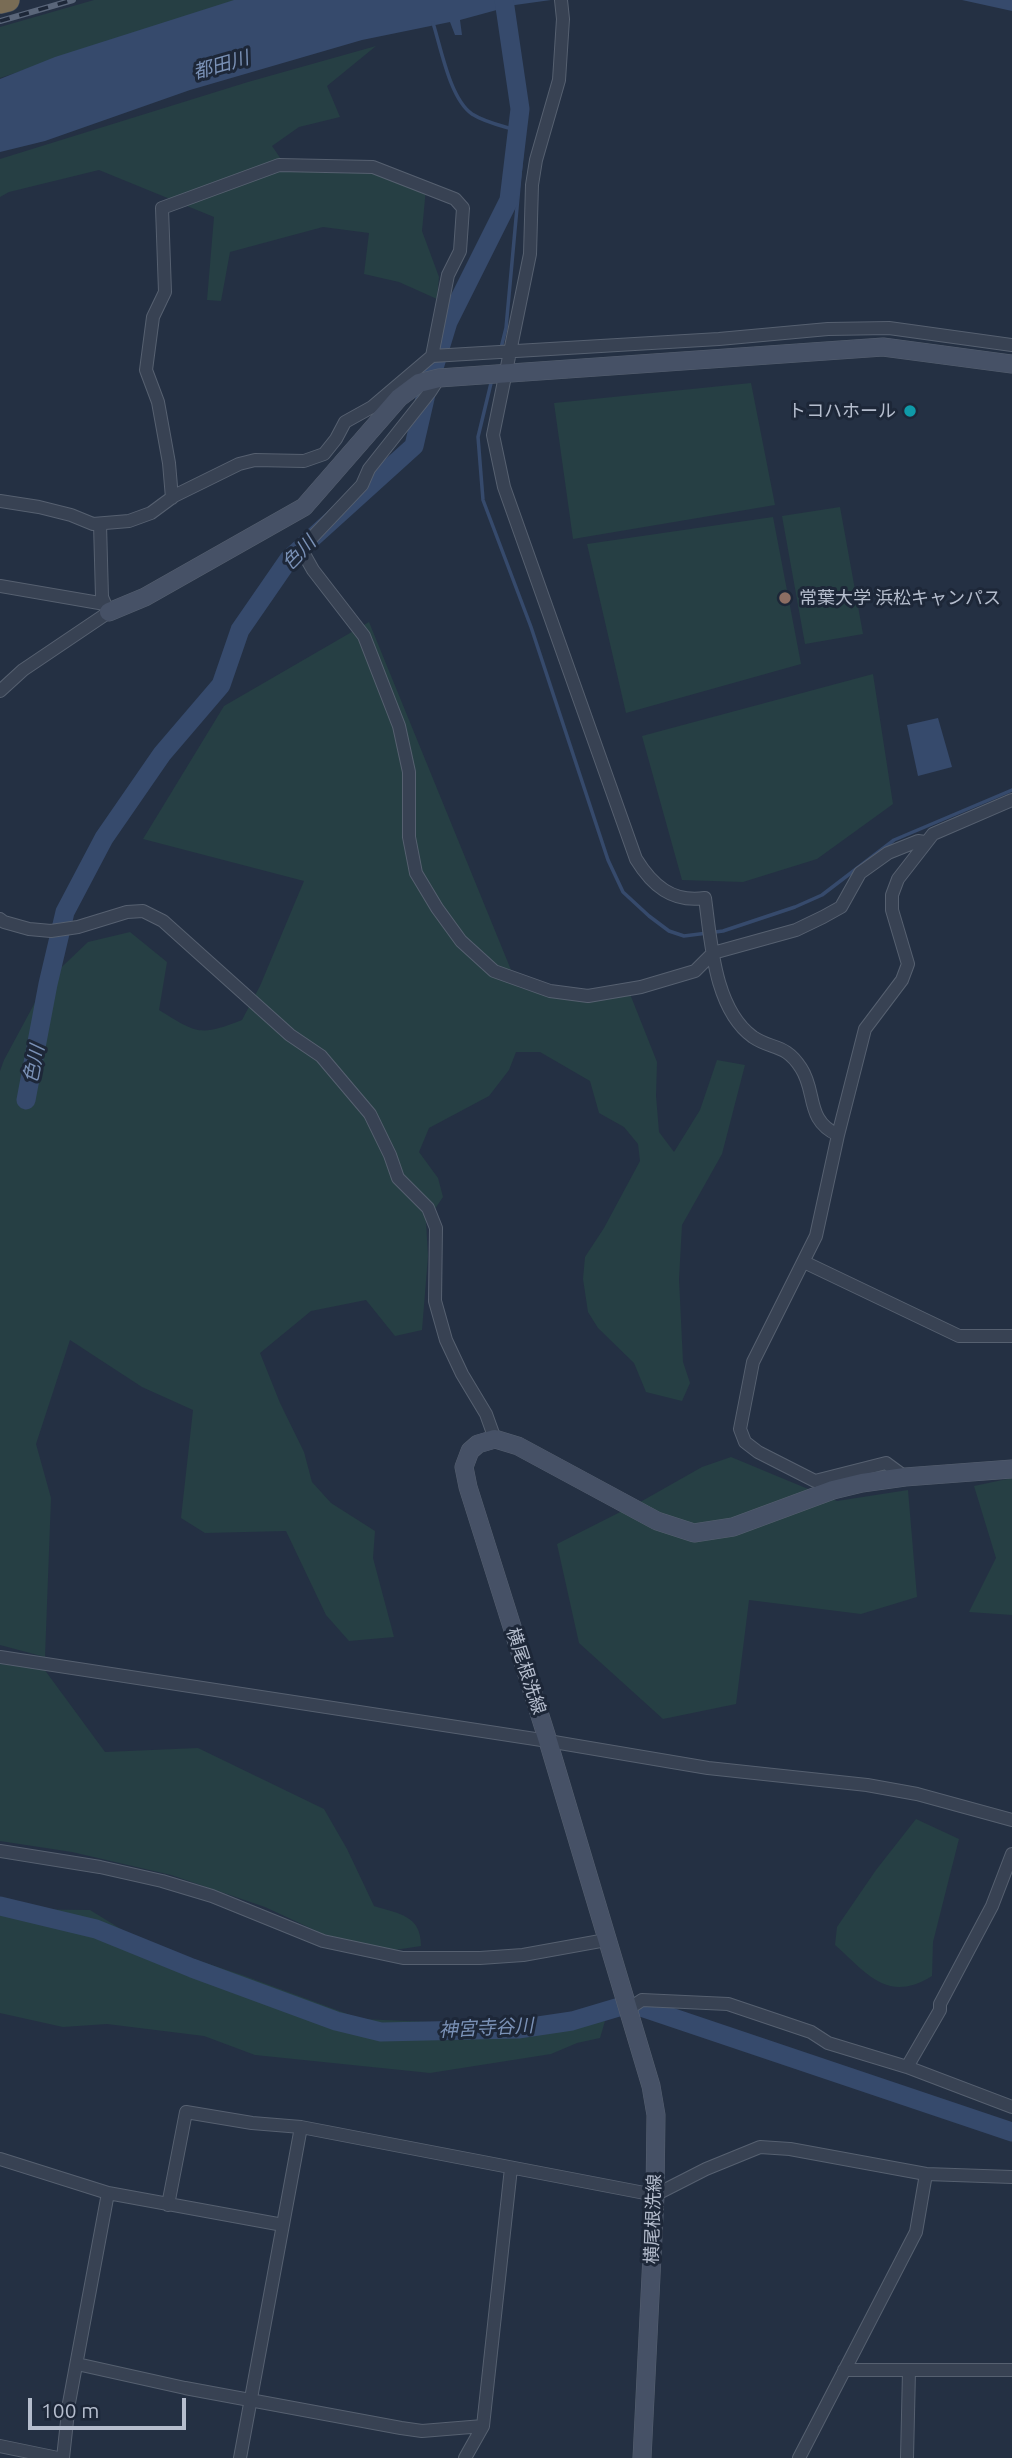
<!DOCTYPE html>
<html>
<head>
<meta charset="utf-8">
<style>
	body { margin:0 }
	#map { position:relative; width:1012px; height:2458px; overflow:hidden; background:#243043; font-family:Ubuntu,sans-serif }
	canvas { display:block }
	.scale { position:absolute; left:28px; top:2398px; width:158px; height:32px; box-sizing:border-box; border:4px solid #b5bdcd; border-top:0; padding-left:9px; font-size:21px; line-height:24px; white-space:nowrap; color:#b5bdcd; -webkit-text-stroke:5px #1d2738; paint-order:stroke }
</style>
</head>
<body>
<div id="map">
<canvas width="1012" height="2458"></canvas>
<div class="scale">100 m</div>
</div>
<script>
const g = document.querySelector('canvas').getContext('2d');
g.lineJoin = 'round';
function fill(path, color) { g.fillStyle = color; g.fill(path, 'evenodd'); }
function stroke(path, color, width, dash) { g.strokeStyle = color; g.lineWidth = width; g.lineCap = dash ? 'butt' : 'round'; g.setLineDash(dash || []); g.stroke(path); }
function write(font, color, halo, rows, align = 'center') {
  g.font = font + ' Ubuntu,"Noto Sans JP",sans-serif'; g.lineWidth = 6; g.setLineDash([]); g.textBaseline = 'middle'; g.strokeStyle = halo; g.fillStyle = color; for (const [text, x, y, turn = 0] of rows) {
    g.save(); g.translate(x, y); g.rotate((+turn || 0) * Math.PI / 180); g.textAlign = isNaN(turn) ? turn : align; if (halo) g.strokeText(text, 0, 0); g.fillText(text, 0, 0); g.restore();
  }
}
const green = new Path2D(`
	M94,0H238L0,78V27Z
	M376,46L327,86L340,117L299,127L272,146L285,165L377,169L426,188L422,231L439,277L437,299L399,282L364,274L369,233L323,227L230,252L221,301L207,300L214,217L99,170L9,192L0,197V159L248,82Z
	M751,383L775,505L573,539L554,403Z
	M840,507L863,634L805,644L782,516Z
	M773,517L801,664L626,713L587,544Z
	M369,622L518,987C562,1002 585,1004 630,994L657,1062L656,1096L659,1132L674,1152L700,1110L717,1060L745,1065L722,1154L682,1225L679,1279L683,1362L690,1383L682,1401L646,1392L634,1363L598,1328L588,1312L583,1279L585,1257L604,1228L640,1161L638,1144L624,1127L599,1113L590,1081L540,1052H516L509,1070L489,1096L429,1128L419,1152L438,1178L443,1197L426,1222L428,1256L422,1330L395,1336L366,1300L311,1311L260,1353L280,1403L304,1452L312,1482L331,1503L375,1531L373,1558L394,1637L349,1641L326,1615L286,1531L205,1533L181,1518L193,1410L142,1387L70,1340L36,1444L51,1498L45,1657L0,1645V1071L4,1060L46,982L88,942L130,932L167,962L159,1010C197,1033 199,1037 242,1020L260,986L304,881L143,839L224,706Z
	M873,674L893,804L817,859L743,882L682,880L642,736Z
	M731,1457L837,1501L908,1490L917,1597L861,1614L749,1600L736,1704L663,1719L579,1643L557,1544L642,1501L702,1467Z
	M1012,1478V1615L969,1612L996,1558L974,1486Z
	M0,1664L44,1669L105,1752L198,1748L324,1809L347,1849L374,1906C399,1914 421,1915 421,1946L388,1951L323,1934L265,1907L171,1875L72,1852L0,1841Z
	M916,1819L959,1839L933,1942L932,1976C887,2004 867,1973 835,1945L837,1927L876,1870Z
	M0,1909L90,1910L142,1942L242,1975L361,2019L477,2024L605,2021L600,2038L577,2043L551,2054L430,2073L255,2055L204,2036L107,2024L63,2027L0,2013Z`);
const water = new Path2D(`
	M234,0H551L515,5L460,20L462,35H455L450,22L362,40L190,90L45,141L0,152V79L55,57Z
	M962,0H1012V11Z
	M938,718L952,767L918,776L907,725Z`);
const stream = new Path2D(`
	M433,23C441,48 450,99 472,114C486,123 503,126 519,131L523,142L506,328L501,348
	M492,379L478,437L483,500L531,627L608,860L623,892L649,916L669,931L684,936L723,931L795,907L822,895L894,840L1012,790`);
const river = new Path2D(`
	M26,1100L48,984L65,912L104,838L162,754L221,685L240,630L289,559L414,446L426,394L448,322L509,200L520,109L504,0
	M0,1906L96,1929L192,1968L336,2021L381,2032L518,2029L572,2021L619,2007L638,2006L1012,2132`);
const street = new Path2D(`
	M561,0L563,19L559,80L536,160L532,185L530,254L493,435L504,487L636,859C652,885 672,903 705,898C711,941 714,1009 753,1037C772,1050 785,1043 801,1068C817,1092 805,1120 838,1135L816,1236L753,1362L740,1429L745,1442L758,1452L815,1481L886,1463L905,1477
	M439,378L430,392L369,469L362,485L305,545L304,554L313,570L364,636L399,726L409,772V837L416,873L437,908L461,941L494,971L550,991L588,996L641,987L695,971L713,953L796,930L823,917L841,907L860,873L888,853L918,841L925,842
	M172,498L169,463L158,402L146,370L153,317L165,292L162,208L279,165L373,167L455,199L463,208L460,251L448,275L432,356
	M0,501L39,507L71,515L93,524L129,521L151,513L174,496L239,464L255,460L304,461L324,454L336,439L345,422L372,407L432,356L719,339L828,329L889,328L1012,345
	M100,524L102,597L105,604
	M0,586L105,604L109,612L23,670L0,691
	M0,919L4,922L29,929L51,931L78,927L127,912L143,911L163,921L290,1035L321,1056L370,1114L390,1155L398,1178L428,1208L436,1228L435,1301L446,1340L462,1374L486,1414L495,1439
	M838,1135L865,1029L902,980L908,964L892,910V895L898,879L933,834L1012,800
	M804,1262L959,1336H1012
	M0,1657L548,1741L708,1768L867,1785L917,1794L1012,1820
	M0,1851L100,1867L162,1881L212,1896L323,1941L403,1958H480L523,1955L606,1940
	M627,2010L642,2000L728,2004L811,2032L828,2043L907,2067L1012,2107
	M907,2067L940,2010V2004L992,1906L1012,1854
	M0,2159L108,2193L283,2225
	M168,2205L186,2112L252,2123L301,2127
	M77,2364L185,2388L401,2428L422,2431L483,2426
	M844,2370H1012
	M0,2446L58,2458
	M63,2458L69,2403L108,2193
	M240,2458L301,2127L655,2195L706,2169L760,2147L790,2149L926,2174L1012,2177
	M465,2458L483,2426L511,2168
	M799,2458L916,2232L926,2174
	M907,2458L909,2371`);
const secondary = new Path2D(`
	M109,612L145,597L304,507L399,398L419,383L439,378L883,347L1012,364
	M642,2458L655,2195L656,2115L651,2086L548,1741L468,1487L464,1467L470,1451L478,1444L495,1439L518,1446L657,1521L694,1533L733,1527L833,1490L862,1483L905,1477L1012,1469`);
const highway = new Path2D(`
	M0,2L8,0`);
const rail = new Path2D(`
	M0,21L73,0`);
const markers = [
	[910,411,7,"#0f9aa8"],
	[785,598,7,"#8d6e63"]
];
const poiNames = [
	["トコハホール",896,411],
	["常葉大学 浜松キャンパス",799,598,"left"]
];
const streetNames = [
	["横尾根洗線",526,1671,72],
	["横尾根洗線",653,2219,-88]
];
const waterNames = [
	["都田川",221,65,-16],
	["色川",299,553,-46],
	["色川",34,1064,-79],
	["神宮寺谷川",486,2028,-3]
];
fill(green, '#263f44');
fill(water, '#364a6c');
stroke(stream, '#364a6c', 3.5);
stroke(river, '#364a6c', 19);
stroke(street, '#566070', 14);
stroke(secondary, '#566070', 19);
stroke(highway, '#434d5d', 24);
stroke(street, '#384253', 12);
stroke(secondary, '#465166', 18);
stroke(highway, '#796c55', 23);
stroke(rail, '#5a667a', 6);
stroke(rail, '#1d2738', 3.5, [10]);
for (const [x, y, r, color] of markers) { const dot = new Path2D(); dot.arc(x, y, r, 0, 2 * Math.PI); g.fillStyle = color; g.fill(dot); stroke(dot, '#1d2738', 2.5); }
write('18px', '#b5bdcd', '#1d2738', poiNames, 'right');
write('18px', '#b5bdcd', '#1d2738', streetNames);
write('italic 19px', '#7a91b6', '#1d2738', waterNames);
</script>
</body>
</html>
